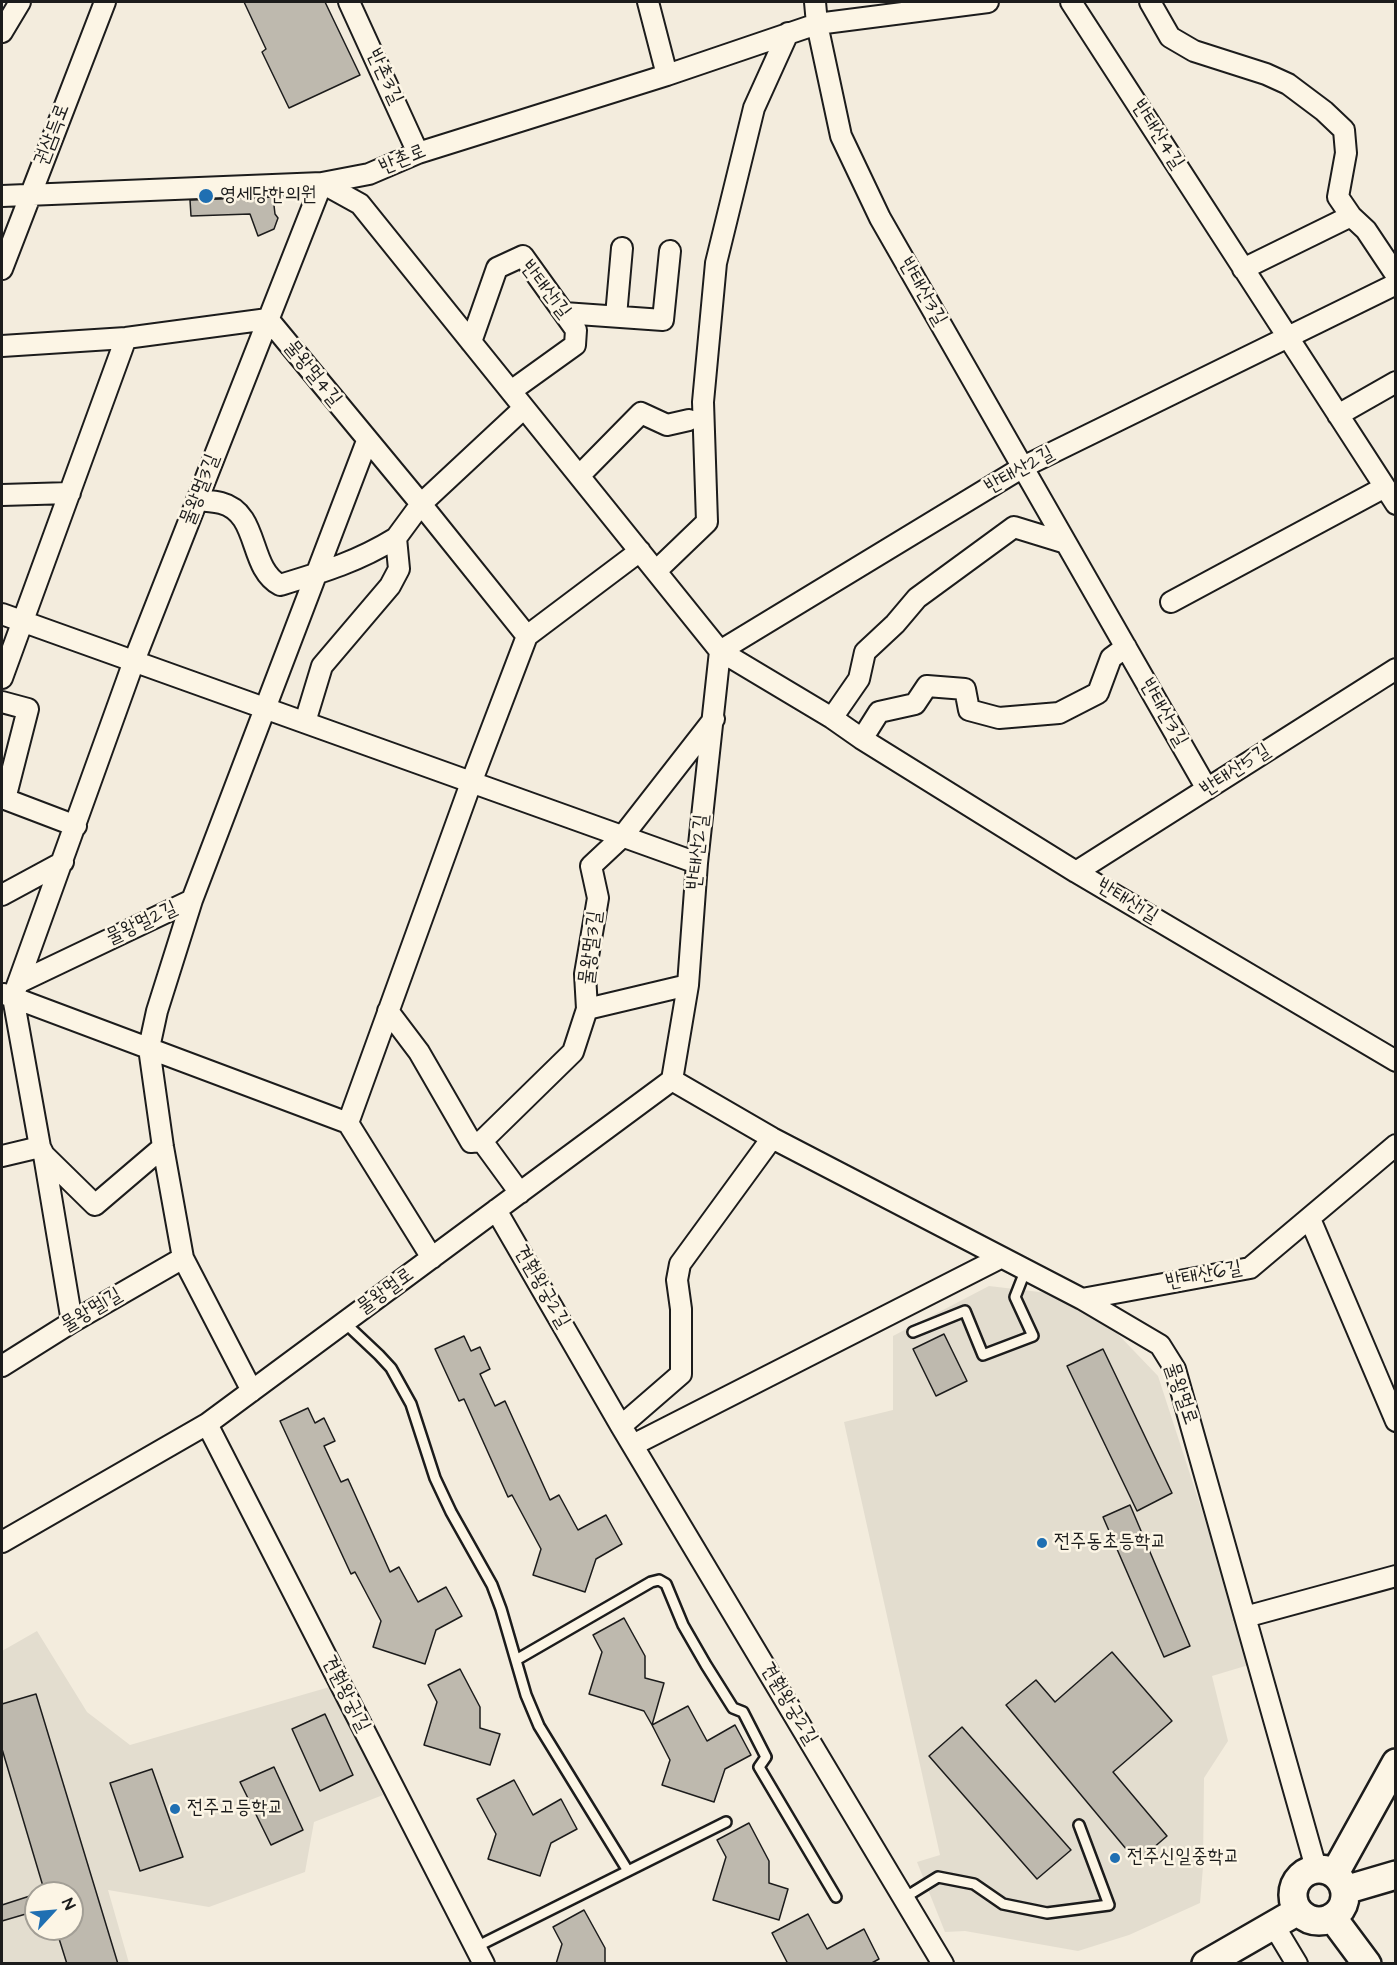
<!DOCTYPE html>
<html>
<head>
<meta charset="utf-8">
<style>
	body { margin:0 }
	#map { position:relative; width:1397px; height:1965px; overflow:hidden; background:#f3ecdd; font-family:"Architects Daughter",sans-serif }
	canvas { display:block }
	.frame { position:absolute; inset:0; border:3px solid #1c1c1c; pointer-events:none }
	.north { position:absolute; left:24px; top:1881px; width:60px; height:60px; box-sizing:border-box; background:#fcf5e5; border:2px solid #a29e95; border-radius:50%; rotate:64deg; font-size:16px; font-weight:700; line-height:24px; text-align:center; color:#1c1c1c }
	.north::after { content:''; display:block; margin:auto; width:21px; height:27px; background:#1f6fb2; clip-path:polygon(50% 0,100% 100%,50% 72%,0 100%) }
</style>
</head>
<body>
<div id="map">
<canvas width="1397" height="1965"></canvas>
<div class="frame"></div>
<div class="north">N</div>
</div>
<script>
const g = document.querySelector('canvas').getContext('2d');
g.lineJoin = 'round';
function fill(path, color) { g.fillStyle = color; g.fill(path, 'evenodd'); }
function stroke(path, color, width, dash) { g.strokeStyle = color; g.lineWidth = width; g.lineCap = dash ? 'butt' : 'round'; g.setLineDash(dash || []); g.stroke(path); }
function write(font, color, halo, rows, align = 'center') {
  g.font = font + ' "Architects Daughter","Poor Story",sans-serif'; g.lineWidth = 5; g.setLineDash([]); g.textBaseline = 'middle'; g.strokeStyle = halo; g.fillStyle = color; for (const [text, x, y, turn = 0] of rows) {
    g.save(); g.translate(x, y); g.rotate((+turn || 0) * Math.PI / 180); g.textAlign = isNaN(turn) ? turn : align; if (halo) g.strokeText(text, 0, 0); g.fillText(text, 0, 0); g.restore();
  }
}
const built = new Path2D(`
	M989,1286L1048,1293L1111,1327L1158,1376L1252,1664L1212,1676L1228,1741L1204,1778L1203,1867L1200,1903L1129,1935L1078,1951L965,1931L945,1932L917,1862L940,1855L844,1422L893,1410V1336Z
	M37,1631L87,1712L130,1745L333,1686L383,1795L314,1822L305,1872L209,1907L108,1890L129,1963H2V1651ZM36,1893H72V1929H36Z`);
const building = new Path2D(`
	M244,2H325L360,75L289,108L262,52L266,49Z
	M273,197L275,214L278,218L274,229L258,236L250,214L191,216L190,200Z
	M944,1334L967,1381L936,1396L913,1349Z
	M464,1336L471,1351L480,1347L490,1369L480,1374L495,1406L505,1401L550,1500L559,1495L578,1530L606,1515L622,1544L596,1559L585,1592L533,1575L541,1549L512,1495L508,1497L464,1399L459,1401L435,1349Z
	M1103,1349L1172,1493L1137,1511L1067,1366Z
	M308,1408L315,1423L324,1418L335,1441L324,1446L341,1482L348,1479L390,1572L399,1567L418,1602L446,1587L462,1616L436,1630L425,1664L373,1647L381,1621L355,1572L351,1574L280,1421Z
	M1130,1505L1190,1646L1164,1657L1103,1517Z
	M624,1618L645,1656V1678L664,1683L652,1725L644,1711L589,1694L602,1652L593,1635Z
	M1112,1652L1172,1721L1113,1772L1167,1836L1137,1862L1006,1705L1036,1680L1055,1702Z
	M460,1669L480,1707V1728L500,1734L490,1765L424,1745L437,1702L428,1685Z
	M36,1694L118,1964H67L56,1929H72V1893H45L2,1749V1704Z
	M688,1706L707,1741L735,1725L751,1755L725,1769L714,1802L662,1785L670,1760L652,1725Z
	M325,1714L353,1775L320,1791L292,1729Z
	M962,1727L1071,1850L1037,1879L929,1756Z
	M274,1767L303,1830L271,1845L240,1782Z
	M152,1769L183,1857L140,1871L110,1783Z
	M514,1780L533,1815L561,1799L577,1829L551,1843L540,1876L488,1859L496,1834L477,1799Z
	M749,1823L769,1861V1883L788,1889L779,1920L713,1900L726,1857L717,1840Z
	M36,1894V1911L2,1921V1905Z
	M584,1910L605,1948V1964H556L562,1944L553,1927Z
	M808,1914L827,1949L864,1929L879,1959L870,1964H788L772,1933Z`);
const lane = new Path2D(`
	M344,1322L379,1355L391,1368L411,1404L435,1478L451,1512L492,1585L501,1609L526,1695L539,1726L628,1871
	M913,1332L965,1311L983,1355L1033,1336L1015,1297L1026,1269
	M516,1660L651,1582L659,1580L666,1584L683,1625L706,1665L733,1708L743,1712L766,1757L759,1767L836,1897
	M904,1898L938,1877L974,1884L1003,1904L1047,1913L1109,1905L1079,1825
	M476,1947L726,1822`);
const street = new Path2D(`
	M349,2L418,153
	M648,2L667,75
	M815,2L817,24L841,136L880,218L1207,789
	M1071,2L1396,504
	M1150,2L1170,37L1194,51L1266,74L1288,84L1324,111L1344,130L1346,153L1338,197L1351,216L1366,230L1396,275
	M2,32L20,2
	M2,196L322,183L369,174L418,153L667,75L817,24L988,2
	M2,269L105,2
	M1243,269L1351,216
	M564,313L663,320L670,251
	M616,316L622,248
	M268,319L421,504L527,636
	M471,342L497,268L523,256L576,330L575,345L511,391
	M2,346L126,338L268,319
	M1338,415L1396,382
	M579,476L641,413L667,425L689,420
	M2,495L70,493
	M197,500C205,501 213,501 221,503C260,513 248,568 280,585C323,572 357,562 396,538
	M656,571L707,522L703,402L716,263L754,108L788,33
	M1171,602L1385,487
	M2,614L697,863
	M527,636L640,551
	M2,678L126,338
	M2,702L28,709L5,799L76,826
	M832,718L859,679L865,652L895,624L917,598L1014,527L1066,543
	M305,722L322,666L390,586L399,569L396,538L421,504L524,408
	M862,739L879,712L915,704L927,686L965,689L969,710L999,718L1059,713L1098,693L1111,658L1126,647
	M1076,872L1396,669
	M2,895L63,862
	M18,983L192,900
	M4,994L348,1123L432,1258
	M587,1009L688,985
	M388,1011L419,1052L471,1142L482,1141L520,1193
	M672,1080L688,985L697,863L720,651L1023,467L1396,284
	M348,1123L471,783L527,636
	M482,1141L573,1052L587,1009L585,974L598,898L591,866L622,837L714,719
	M44,1155L95,1205L163,1147
	M2,1156L40,1147
	M496,1210L621,1426L943,1964
	M1310,1219L1396,1421
	M1082,1299L1250,1268L1396,1145
	M72,1322L44,1155L40,1147L13,997L134,661L322,183L360,204L720,651L832,718L862,739L1076,872L1396,1061
	M2,1366L72,1322L183,1258
	M252,1391L183,1258L163,1147L149,1048L157,1011L192,900L367,441
	M207,1424L484,1964
	M621,1426L681,1374V1309L677,1280L680,1264L772,1138
	M633,1445L1000,1258
	M2,1542L207,1424L672,1080L772,1138L1082,1299L1160,1345L1175,1369L1316,1868
	M1245,1617L1396,1576
	M1273,1924L1297,1964`);
const secondary = new Path2D(`
	M1293 1895a26 26 0 1 1 52 0a26 26 0 1 1-52 0Z
	M1335,1873L1396,1763
	M1345,1890L1396,1875
	M1332,1917L1367,1964
	M1206,1964L1298,1911`);
const markers = [
	[206,196,8,"#1f6fb2"],
	[1042,1543,6,"#1f6fb2"],
	[175,1809,6,"#1f6fb2"],
	[1115,1858,6,"#1f6fb2"]
];
const streetNames = [
	["반촌3길",384,77,65],
	["권삼득로",53,135,-69],
	["반태산4길",1157,135,57],
	["반촌로",403,160,-22],
	["반태산1길",545,290,52],
	["반태산3길",922,292,60],
	["물왕멀4길",312,374,51],
	["반태산2길",1020,471,-29],
	["물왕멀3길",201,490,-69],
	["반태산3길",1163,713,60],
	["반태산5길",1236,771,-33],
	["반태산2길",699,852,-84],
	["반태산1길",1127,902,31],
	["물왕멀2길",142,924,-25],
	["물왕멀3길",592,948,-83],
	["반태산6길",1204,1276,-11],
	["견훤왕궁2길",541,1287,60],
	["물왕멀로",386,1292,-36],
	["물왕멀1길",92,1311,-31],
	["물왕멀로",1180,1394,71],
	["견훤왕궁1길",345,1694,63],
	["견훤왕궁2길",788,1704,59]
];
const poiNames = [
	["영세당한의원",220,196],
	["전주동초등학교",1054,1543],
	["전주고등학교",187,1809],
	["전주신일중학교",1127,1858]
];
fill(built, '#e3ddcf');
fill(building, '#beb9ae');
stroke(building, '#1c1c1c', 1.5);
stroke(lane, '#1c1c1c', 14);
stroke(street, '#1c1c1c', 24);
stroke(secondary, '#1c1c1c', 32);
stroke(lane, '#fcf5e5', 9);
stroke(street, '#fcf5e5', 20);
stroke(secondary, '#fcf5e5', 27);
for (const [x, y, r, color] of markers) { const dot = new Path2D(); dot.arc(x, y, r, 0, 2 * Math.PI); g.fillStyle = color; g.fill(dot); stroke(dot, '#fcf5e5', 2); }
write('20px', '#1c1c1c', '#fcf5e5', streetNames);
write('20px', '#1c1c1c', '#fcf5e5', poiNames, 'left');
</script>
</body>
</html>
